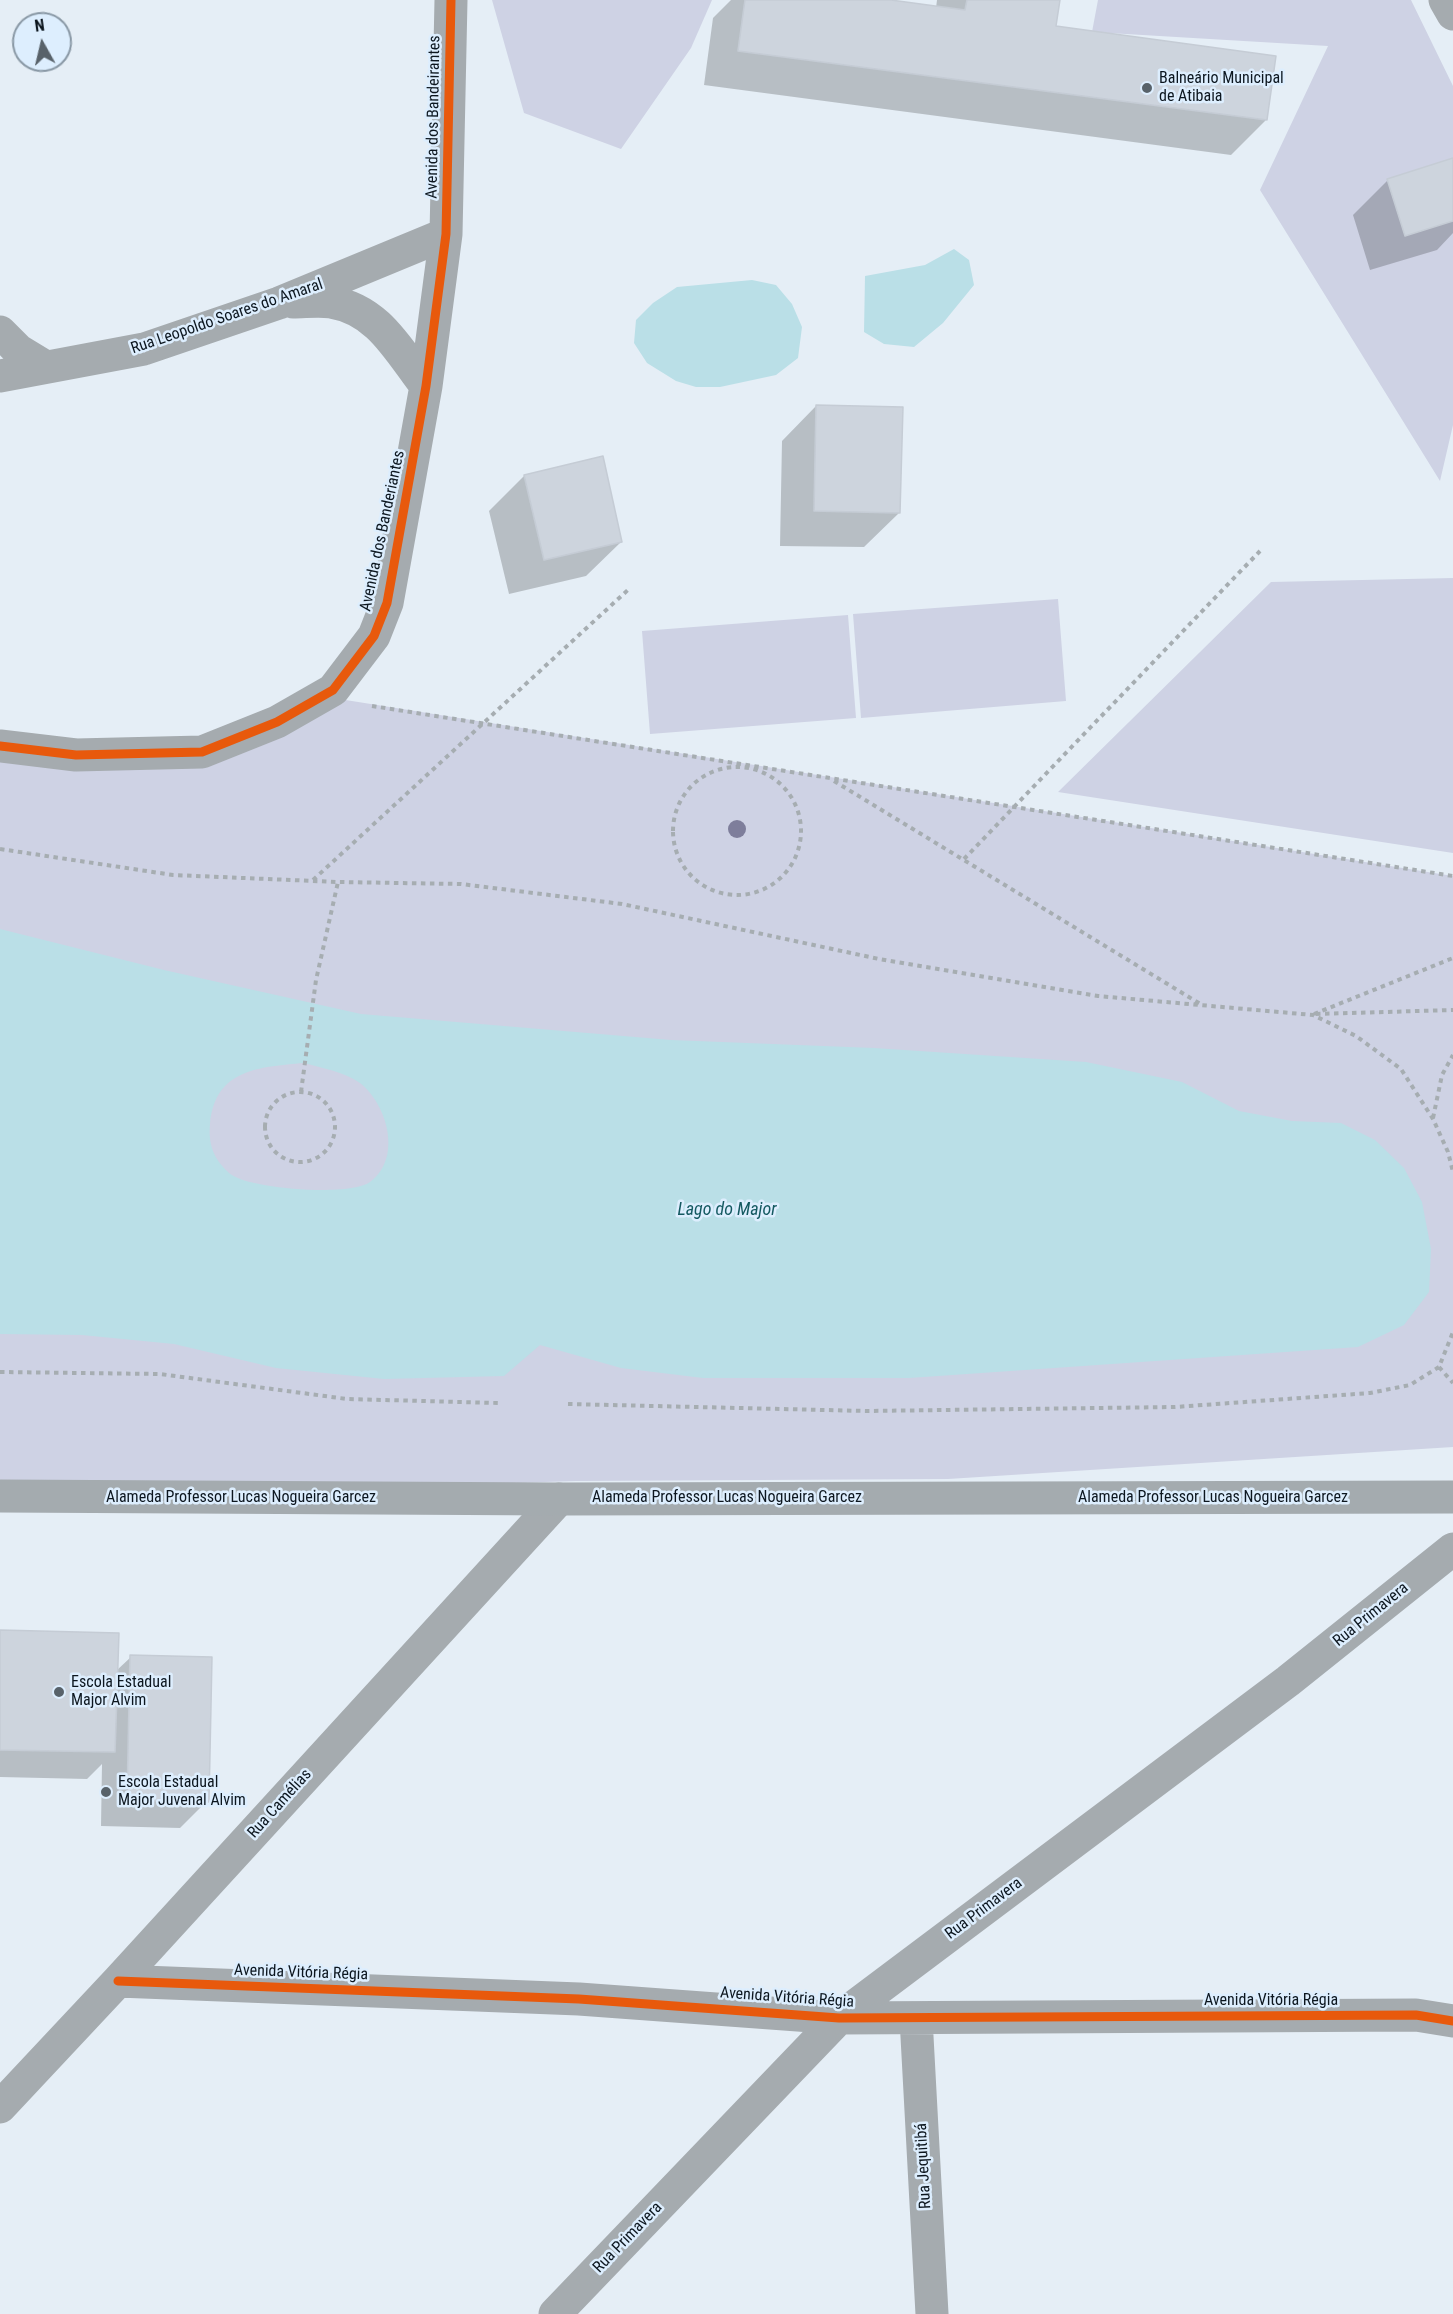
<!DOCTYPE html>
<html>
<head>
<meta charset="utf-8">
<style>
	body { margin:0 }
	#map { position:relative; width:1453px; height:2314px; overflow:hidden; background:#e5eef6; font-family:"Roboto Condensed",sans-serif }
	canvas { display:block }
	.north { position:absolute; left:12px; top:12px; width:60px; height:60px; box-sizing:border-box; background:#ddeefe; border:2px solid #8998a5; border-radius:50%; rotate:352deg; font-size:16px; font-weight:700; line-height:24px; text-align:center; color:#0c161f }
	.north::after { content:''; display:block; margin:auto; width:21px; height:27px; background:#58626a; clip-path:polygon(50% 0,100% 100%,50% 72%,0 100%) }
</style>
</head>
<body>
<div id="map">
<canvas width="1453" height="2314"></canvas>
<div class="north">N</div>
</div>
<script>
const g = document.querySelector('canvas').getContext('2d');
g.lineJoin = 'round';
function fill(path, color) { g.fillStyle = color; g.fill(path, 'evenodd'); }
function stroke(path, color, width, dash) { g.strokeStyle = color; g.lineWidth = width; g.lineCap = dash ? 'butt' : 'round'; g.setLineDash(dash || []); g.stroke(path); }
function write(font, color, halo, rows, align = 'center') {
  g.font = font + ' "Roboto Condensed",sans-serif'; g.lineWidth = 5; g.setLineDash([]); g.textBaseline = 'middle'; g.strokeStyle = halo; g.fillStyle = color; for (const [text, x, y, turn = 0] of rows) {
    g.save(); g.translate(x, y); g.rotate((+turn || 0) * Math.PI / 180); g.textAlign = isNaN(turn) ? turn : align; if (halo) g.strokeText(text, 0, 0); g.fillText(text, 0, 0); g.restore();
  }
}
const green = new Path2D(`
	M492,0H712L691,48L621,149L524,113Z
	M1098,0H1411L1453,86V425L1440,481L1260,190L1328,46L1092,32Z
	M1453,578V853L1058,792L1271,582Z
	M1058,599L1066,701L861,718L853,614Z
	M848,615L856,718L650,734L642,631Z
	M333,698L1453,876V1447L948,1479L576,1481L71,1497L0,1491V752L209,765Z`);
const water = new Path2D(`
	M954,249L969,260L974,285L943,323L914,347L884,344L864,332L865,276L925,265Z
	M752,280L776,285L792,304L802,327L798,358L776,375L720,387H696L676,381L647,363L634,343L636,320L653,303L677,287Z
	M0,929L164,970L361,1014L671,1040L874,1048L1086,1062L1182,1082L1239,1111L1292,1121L1341,1123L1375,1140L1404,1168L1422,1202L1431,1249L1429,1292L1404,1325L1358,1347L909,1378H703L621,1368L540,1345L504,1376L384,1379L276,1368L174,1344L82,1335L0,1334ZM304,1063C322,1068 345,1072 360,1083C387,1104 403,1158 370,1182C350,1197 246,1189 229,1173C214,1159 208,1145 210,1124C215,1069 259,1067 304,1063Z`);
const shadow = new Path2D(`
	M731,0H879L936,8L937,0H1058L1055,28L1266,120L1231,155L704,85L713,18Z
	M1453,160V233L1437,250L1370,270L1353,215L1388,180Z
	M816,406L899,513L864,547L780,546L782,441Z
	M524,476L621,542L586,576L509,594L489,511Z
	M0,1632L116,1671L131,1657L207,1801L180,1828L101,1826L102,1764L87,1779L0,1777Z`);
const building = new Path2D(`
	M745,0H891L965,10L967,0H1060L1056,26L1276,56L1267,120L738,51Z
	M1453,158V221L1405,236L1387,179Z
	M816,405L903,407L900,513L814,511Z
	M603,456L622,542L544,560L524,475Z
	M0,1630L119,1633L115,1752L0,1750Z
	M130,1655L212,1657L209,1802L127,1800Z`);
const path = new Path2D(`
	M372,706L1453,876
	M673 831a64 64 0 1 1 128 0a64 64 0 1 1-128 0Z
	M834,781L1202,1005
	M0,849L173,875L338,882L461,884L622,904L879,959L1098,996L1313,1015L1356,1036L1401,1069L1433,1119L1448,1152L1453,1172
	M964,859L1260,551
	M313,880L630,588
	M1314,1014L1453,958
	M1316,1014L1453,1010
	M301,1092L316,980L338,882
	M265 1127a35 35 0 1 1 70 0a35 35 0 1 1-70 0Z
	M1433,1118L1442,1075L1453,1055
	M1439,1367L1453,1383
	M0,1372L160,1374L347,1399L498,1403
	M568,1404L867,1411L1175,1407L1370,1393L1410,1385L1439,1367L1453,1332`);
const minor = new Path2D(`
	M293,302C305,302 319,300 331,302C379,310 398,350 426,386
	M0,332L18,350L46,367
	M0,376L144,349L279,303L446,234
	M0,746L76,755L202,752L277,722L333,690L374,636L387,603L426,386L446,234L451,0
	M118,1981L579,1999L839,2018L1416,2015L1453,2021
	M916,2018L932,2314
	M0,2107L118,1981L559,1499
	M555,2314L839,2018L1288,1681L1453,1549`);
const tertiary = new Path2D(`
	M1445,0L1453,14`);
const secondary = new Path2D(`
	M0,1496L559,1499L1453,1497`);
const cycleway = new Path2D(`
	M0,746L76,755L202,752L277,722L333,690L374,636L387,603L426,386L446,234L451,0
	M118,1981L579,1999L839,2018L1416,2015L1453,2021`);
const trees = [
	[737,829]
];
const markers = [
	[1147,88,6,"#58626a"],
	[59,1692,6,"#58626a"],
	[106,1792,6,"#58626a"]
];
const poiNames = [
	["Balneário Municipal",1159,79],
	["de Atibaia",1159,97],
	["Escola Estadual",71,1683],
	["Major Alvim",71,1701],
	["Escola Estadual",118,1783],
	["Major Juvenal Alvim",118,1801]
];
const streetNames = [
	["Avenida dos Bandeirantes",434,117,-89],
	["Rua Leopoldo Soares do Amaral",227,317,-19],
	["Avenida dos Banderiantes",383,531,-78],
	["Alameda Professor Lucas Nogueira Garcez",241,1498],
	["Alameda Professor Lucas Nogueira Garcez",727,1498],
	["Alameda Professor Lucas Nogueira Garcez",1213,1498],
	["Rua Primavera",1371,1615,-39],
	["Rua Camélias",280,1804,-48],
	["Rua Primavera",984,1909,-37],
	["Avenida Vitória Régia",301,1973,2],
	["Avenida Vitória Régia",787,1998,4],
	["Avenida Vitória Régia",1271,2001],
	["Rua Jequitibá",924,2166,-93],
	["Rua Primavera",628,2238,-46]
];
const waterNames = [
	["Lago do Major",727,1210]
];
fill(green, '#ced2e4');
fill(water, '#badfe7');
fill(shadow, '#0003');
fill(building, '#cdd4dd');
stroke(building, '#c5ccd5', 1.5);
stroke(path, '#a6adb1', 4, [4.5, 4.5]);
stroke(minor, '#a5abaf', 33);
stroke(tertiary, '#a5abaf', 33);
stroke(secondary, '#a4abaf', 33);
stroke(cycleway, '#e8590c', 9);
g.fillStyle = '#7e7e9b';
for (const [x, y] of trees) { g.beginPath(); g.arc(x, y, 9, 0, 2 * Math.PI); g.fill(); }
for (const [x, y, r, color] of markers) { const dot = new Path2D(); dot.arc(x, y, r, 0, 2 * Math.PI); g.fillStyle = color; g.fill(dot); stroke(dot, '#ddeefe', 2); }
write('16px', '#0c161f', '#ddeefe', poiNames, 'left');
write('16px', '#0c161f', '#ddeefe', streetNames);
write('italic 18px', '#145961', '#ddeefe', waterNames);
</script>
</body>
</html>
